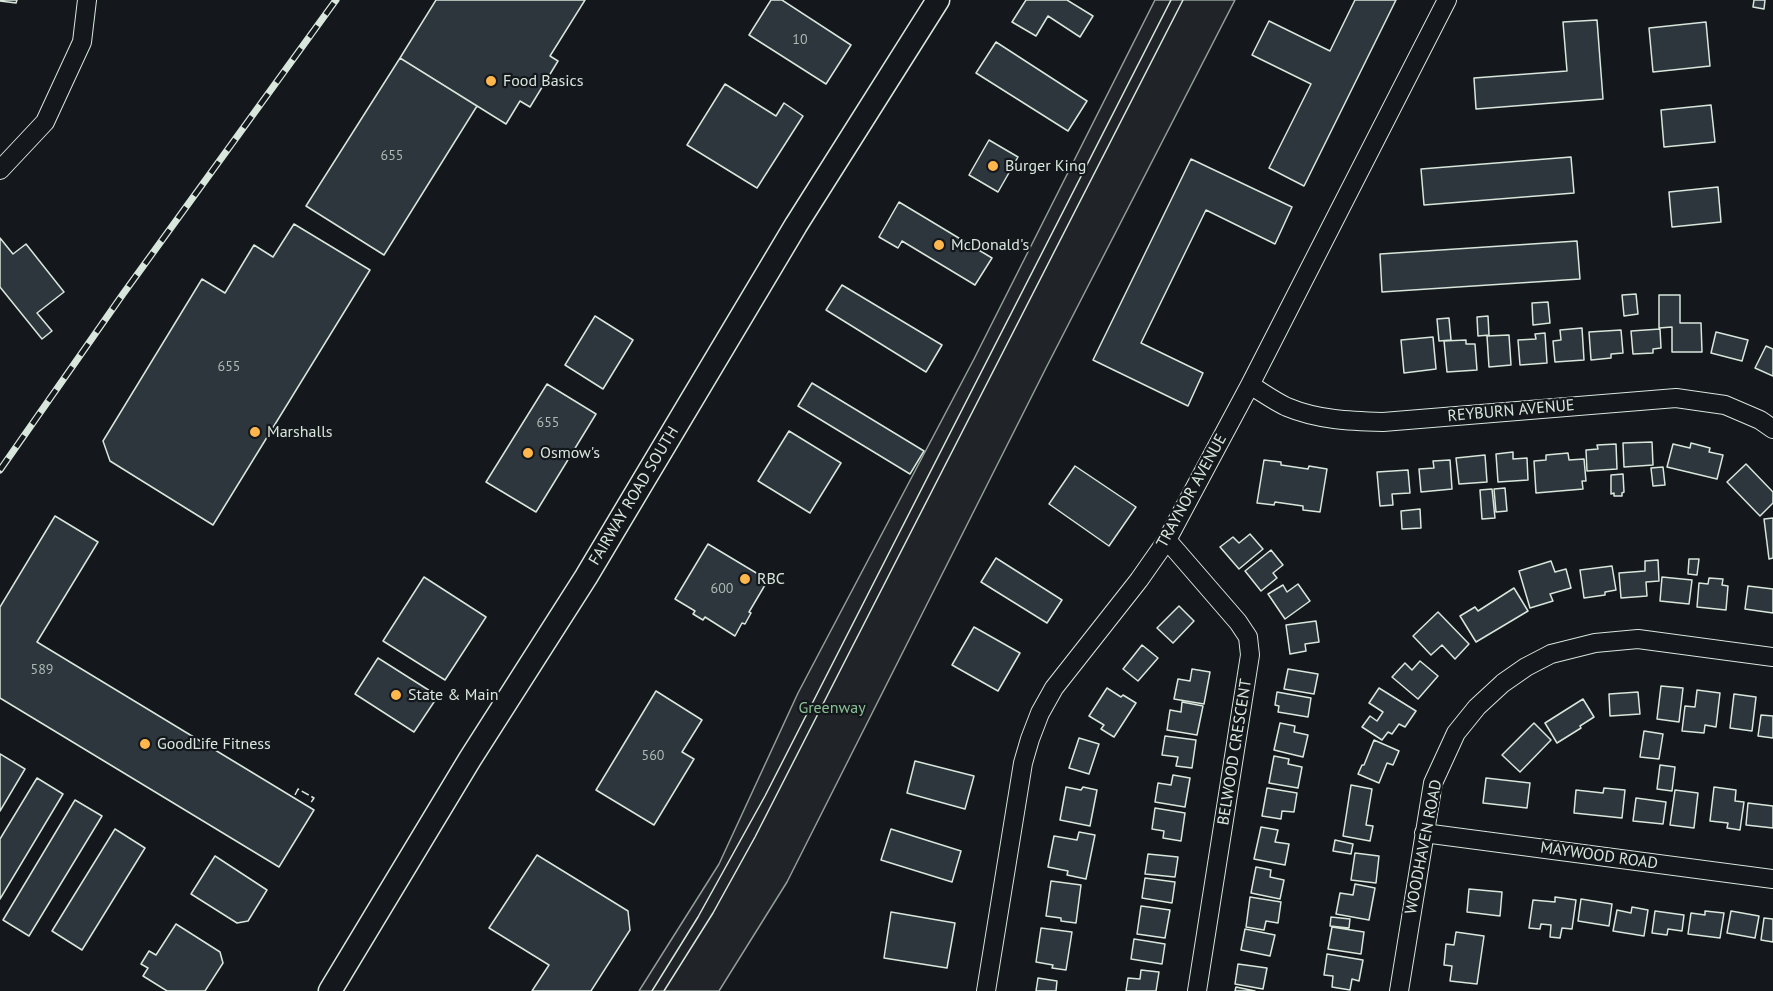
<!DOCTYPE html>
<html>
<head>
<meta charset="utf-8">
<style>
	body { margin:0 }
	canvas { display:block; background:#14181c }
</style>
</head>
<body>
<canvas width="1773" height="991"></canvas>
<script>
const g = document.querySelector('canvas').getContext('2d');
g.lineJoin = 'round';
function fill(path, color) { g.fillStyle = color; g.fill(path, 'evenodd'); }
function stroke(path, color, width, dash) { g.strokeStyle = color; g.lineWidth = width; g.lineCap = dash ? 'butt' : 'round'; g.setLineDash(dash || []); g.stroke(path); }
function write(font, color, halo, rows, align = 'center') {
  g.font = font + ' "PT Sans",sans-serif'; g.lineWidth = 4.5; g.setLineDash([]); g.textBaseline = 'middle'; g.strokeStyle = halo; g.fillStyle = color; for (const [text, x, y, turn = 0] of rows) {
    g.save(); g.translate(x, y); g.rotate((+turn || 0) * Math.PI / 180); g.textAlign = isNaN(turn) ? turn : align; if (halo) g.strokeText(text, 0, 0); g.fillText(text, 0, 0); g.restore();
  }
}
const green = new Path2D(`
	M1155,0H1235L1047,366L787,882L719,991H639L719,864L798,693L974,359Z`);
const building = new Path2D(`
	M0,0H17L16,3L0,1Z
	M436,0H585L550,56L558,61L530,107L520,101L506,124L400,58Z
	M771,0H782L851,45L826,84L749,35Z
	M1026,0H1067L1093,16L1080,37L1048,16L1036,36L1012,22Z
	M1355,0H1396L1304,186L1269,168L1311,84L1252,55L1269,21L1330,51Z
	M1754,0H1765L1764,9L1753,7Z
	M1597,20L1603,99L1476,109L1474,78L1567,71L1563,22Z
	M1706,22L1710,66L1653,72L1649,28Z
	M996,42L1087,101L1068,131L976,73Z
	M400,58L477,106L384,255L306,206Z
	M725,84L776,116L784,103L803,116L757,188L687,145Z
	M1711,105L1715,142L1664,147L1661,110Z
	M989,140L1018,157L998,192L969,175Z
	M1571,157L1574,193L1424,205L1421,169Z
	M1191,159L1292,207L1275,244L1206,210L1141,343L1203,373L1188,406L1093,360Z
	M1718,187L1721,222L1672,227L1669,192Z
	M899,202L992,258L975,285L902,241L898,248L879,237Z
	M294,224L370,270L213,525L110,461L103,441L202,279L225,293L254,245L273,257Z
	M0,238L13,254L26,244L64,292L37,313L52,331L42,339L0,287Z
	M1577,241L1580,279L1382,292L1380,254Z
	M842,285L942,345L926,372L826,310Z
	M1636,294L1638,314L1624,316L1622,295Z
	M1659,295H1680V323H1701L1702,352H1672V327L1659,328Z
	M1548,302L1550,323L1533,325L1532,303Z
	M595,316L633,340L603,389L565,365Z
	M1488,316L1489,335L1478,336L1477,317Z
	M1449,318L1451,340L1439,341L1437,319Z
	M1582,328L1584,360L1555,362L1553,341L1561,340L1560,330Z
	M1660,329L1661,348L1653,349V353L1633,354L1631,331Z
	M1621,330L1623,353L1611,354V358L1591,360L1589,332Z
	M1716,332L1748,340L1742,361L1711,353Z
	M1545,333L1547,363L1520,365L1518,340L1536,339L1535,334Z
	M1509,335L1511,365L1489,367L1487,336Z
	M1433,337L1436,369L1404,373L1401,340Z
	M1466,340V344H1475L1477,370L1447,372L1444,341Z
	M1766,346L1773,349V376L1755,368Z
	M812,383L924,451L910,474L798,406Z
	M547,384L596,414L536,512L486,482Z
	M789,431L841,463L810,513L758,481Z
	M1652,442L1653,465L1624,467L1623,443Z
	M1691,443L1710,448L1709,452L1723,455L1717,479L1667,467L1673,444L1690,448Z
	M1616,444L1617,469L1587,471L1586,450L1598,449L1597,445Z
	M1513,452V459L1527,458L1528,480L1498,482L1496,454Z
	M1568,453L1569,460L1584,459L1586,481H1582L1583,489L1536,493L1534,461L1546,460V455Z
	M1485,455L1487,482L1459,484L1456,458Z
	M1264,460L1281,462V465L1308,469L1309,466L1327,469L1320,512L1303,510V506L1275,502L1274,505L1257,503Z
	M1450,460L1452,489L1421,492L1419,469L1434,468L1433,461Z
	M1746,464L1773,492V503L1760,516L1727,482Z
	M1075,466L1136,507L1109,546L1049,504Z
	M1663,467L1665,485L1653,486L1651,468Z
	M1408,470L1410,493L1392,494L1393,505L1380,506L1377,472Z
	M1623,474L1624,492L1622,493V496H1614V493L1611,494V475Z
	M1505,488L1507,511L1496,512L1494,489Z
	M1492,489L1495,518L1482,519L1480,490Z
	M1420,509L1421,528L1402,529L1401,511Z
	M55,516L98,542L37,642L314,810L279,867L0,698V607Z
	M1773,518V558L1769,559L1764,519Z
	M1250,534L1263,549L1239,569L1220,547L1233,537L1239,543Z
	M708,544L768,580L749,612L751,613L745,624L742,623L735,636L705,617L703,620L693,614L695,611L675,599Z
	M1271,550L1283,565L1273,573L1277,578L1261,591L1245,571Z
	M996,558L1062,600L1047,623L981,582Z
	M1689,559H1699L1697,575L1688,574Z
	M1658,560L1659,581L1646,582L1647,596L1621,598L1619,573L1645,571V561Z
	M1551,561L1555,572L1566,569L1571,588L1550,594L1553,601L1530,608L1519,571Z
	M1612,566L1616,590L1605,592V595L1584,598L1580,570Z
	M424,577L486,617L445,680L383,641Z
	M1662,577L1692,580L1689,604L1660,601Z
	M1709,578L1723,579L1722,585L1728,586L1726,610L1697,607L1699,583L1708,584Z
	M1298,584L1310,601L1285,619L1268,594L1283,585L1287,592Z
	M1748,586L1773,589V613L1745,609Z
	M1514,588L1528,611L1476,642L1460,616L1475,607L1478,611Z
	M1179,606L1194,621L1173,643L1157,628Z
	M1438,612L1469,644L1455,659L1442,645L1431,655L1413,636Z
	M1316,621L1319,642L1305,644L1306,651L1290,654L1286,625Z
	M974,627L1020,653L998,691L952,665Z
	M1142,645L1158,658L1138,681L1123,669Z
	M378,658L438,696L414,732L355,694Z
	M1420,661L1438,676L1418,699L1392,677L1405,663L1412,670Z
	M1192,669L1210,672L1204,704L1174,699L1178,679L1190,681Z
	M1288,669L1318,674L1314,694L1284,689Z
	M1661,686L1683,688L1679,722L1657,719Z
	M1107,688L1121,697L1123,695L1136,703L1114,737L1101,729L1104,725L1089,716Z
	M1379,688L1416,711L1405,727L1399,724L1392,734L1388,732L1382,740L1362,727L1370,716L1377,721L1383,712L1369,703Z
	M1697,690L1720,693L1716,727L1705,725L1704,733L1682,731L1685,706L1695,707Z
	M656,691L702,720L682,752L694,759L654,825L596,790Z
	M1277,692L1311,698L1308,717L1278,712L1279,706L1275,705Z
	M1638,692L1640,714L1610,716L1609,694Z
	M1734,694L1756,697L1752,731L1730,728Z
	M1583,699L1594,717L1580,726L1581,728L1557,743L1545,723Z
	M1182,702L1203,706L1197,735L1167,730L1170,710L1181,712Z
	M1761,715L1773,716V738L1758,736Z
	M1280,723L1295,726L1294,732L1308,735L1303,757L1274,750Z
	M1534,723L1551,740L1520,772L1502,755Z
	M1644,731L1663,734L1659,759L1640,757Z
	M1165,736L1196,740L1192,768L1176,766L1178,757L1162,755Z
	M1079,738L1099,744L1089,774L1069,768Z
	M1374,740L1399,751L1393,765L1387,763L1379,783L1358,774L1362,765H1364Z
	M0,754L25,769L0,811Z
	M1274,756L1289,759L1288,764L1302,767L1298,788L1269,783Z
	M915,761L974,776L965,809L907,793Z
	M1660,765L1675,767L1672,791L1657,789Z
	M1173,775L1190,778L1185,807L1155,802L1158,783L1171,785Z
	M37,778L63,794L0,899V839Z
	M1486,778L1530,783L1527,808L1483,803Z
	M1351,785L1372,789L1366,825L1373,826L1370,841L1343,836Z
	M1066,787L1081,790L1083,787L1097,790L1090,826L1060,820Z
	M1714,787L1736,790L1735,801L1744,802L1740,830L1727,828L1728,823L1710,821Z
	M1267,788L1297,793L1294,812L1282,811L1281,819L1262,816Z
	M1604,788L1625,790L1622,818L1574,813L1576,790L1603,793Z
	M1675,790L1698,793L1694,828L1670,825Z
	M1636,798L1666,802L1663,824L1633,821Z
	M75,800L102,816L29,936L3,920Z
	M1748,803L1773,806V828L1746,825Z
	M1155,808L1185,813L1181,841L1163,838L1164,831L1152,829Z
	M1261,827L1278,830L1275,842L1289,844L1285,865L1254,859Z
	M115,829L145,848L82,950L52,931Z
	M891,829L961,851L952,882L881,860Z
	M1079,832L1095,835L1086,879L1067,875L1068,871L1048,867L1054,836L1077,840Z
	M1335,840L1353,844L1351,854L1333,851Z
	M1355,853L1379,856L1376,883L1351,880Z
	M1148,854L1178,857L1175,877L1145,874Z
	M537,855L628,911L630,930L591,991H532L549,965L489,928Z
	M215,856L267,890L248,921L237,923L191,894Z
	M1256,867L1271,870L1270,877L1284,880L1280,899L1251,893Z
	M1145,878L1175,882L1172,903L1142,898Z
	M1051,881L1081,885L1076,923L1061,921V918L1046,916Z
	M1355,884L1375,888L1369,920L1336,914L1340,893L1353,895Z
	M1469,889L1502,892L1500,916L1467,912Z
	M1250,897L1281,902L1278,923L1266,921L1264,930L1246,927Z
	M1555,897L1576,900L1572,929L1562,928L1560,938L1550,937L1551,925L1541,924L1540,929L1529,928L1533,900L1555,902Z
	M1581,899L1612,904L1609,926L1578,921Z
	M1141,906L1170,910L1165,938L1137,934Z
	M1632,907L1648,910L1644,936L1613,931L1617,910L1631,913Z
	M1655,911L1684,915L1682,931L1668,929L1667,935L1652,933Z
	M1705,911L1724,913L1720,938L1688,934L1691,913L1705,915Z
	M1731,911L1759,916L1755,938L1727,933Z
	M891,912L955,923L947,968L884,958Z
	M1331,917L1350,919L1349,928L1330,926Z
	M1764,918L1773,919V942L1761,940Z
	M176,924L220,952L223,963L205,991H167L143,976L148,968L141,964L149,951L156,955Z
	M1332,927L1364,932L1361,954L1328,949Z
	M1041,928L1072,932L1066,970L1052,968L1053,965L1036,962Z
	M1245,929L1275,935L1270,956L1241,950Z
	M1456,932L1484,936L1477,984L1450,981L1452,966L1444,965L1446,944L1454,945Z
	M1134,939L1165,944L1162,964L1131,959Z
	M1327,954L1363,960L1359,981L1352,979L1350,990L1332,987L1333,976L1324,975Z
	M1238,964L1267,968L1263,989L1235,984Z
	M1141,970L1159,972L1156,991H1126L1128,978L1140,979Z
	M1038,978L1057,981L1056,991H1036Z
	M1236,987L1255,991H1235Z`);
const minor = new Path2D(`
	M0,170L45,122L82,42L87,0
	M1250,385C1262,392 1274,401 1287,407C1318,420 1350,421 1383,422L1676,398L1725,405L1760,420L1773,429
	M1167,540L1238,622L1248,637L1250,655L1197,991
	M1424,833L1773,879
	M986,991L1023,763L1030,739L1040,713L1054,688L1139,580L1167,540L1250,385L1447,0
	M1399,991L1433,783L1456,733L1477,707L1503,683L1526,667L1551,654L1595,643L1638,639L1773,657`);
const major = new Path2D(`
	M330,991L470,759L586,577L796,225L938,0`);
const tram = new Path2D(`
	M652,991L698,917L765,796L1171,0
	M664,991L713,913L755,837L1183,0`);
const rail = new Path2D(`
	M0,470L123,294L336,0`);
const fence = new Path2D(`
	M295,795L298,789L314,798L310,804`);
const markers = [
	[491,81,6,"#ffb74d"],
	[993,166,6,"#ffb74d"],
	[939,245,6,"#ffb74d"],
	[255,432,6,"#ffb74d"],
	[528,453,6,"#ffb74d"],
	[745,579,6,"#ffb74d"],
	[396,695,6,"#ffb74d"],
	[145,744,6,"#ffb74d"]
];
const numberNames = [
	["10",800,40],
	["655",392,156],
	["655",229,367],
	["655",548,423],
	["600",722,589],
	["589",42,670],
	["560",653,756]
];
const poiNames = [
	["Food Basics",503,81],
	["Burger King",1005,166],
	["McDonald's",951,245],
	["Marshalls",267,432],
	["Osmow's",540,453],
	["RBC",757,579],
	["State & Main",408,695],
	["GoodLife Fitness",157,744]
];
const streetNames = [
	["REYBURN AVENUE",1511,411,-5],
	["TRAYNOR AVENUE",1192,491,-61],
	["FAIRWAY ROAD SOUTH",634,496,-59],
	["BELWOOD CRESCENT",1235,752,-81],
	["WOODHAVEN ROAD",1424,847,-79],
	["MAYWOOD ROAD",1599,856,8]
];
const parkNames = [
	["Greenway",832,708]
];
fill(green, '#202428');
stroke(green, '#939e99', 1.5);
fill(building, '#2c363c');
stroke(building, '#d8e6dc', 1.5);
stroke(minor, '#d8e6dc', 20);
stroke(major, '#d8e6dc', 25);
stroke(minor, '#14181c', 18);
stroke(major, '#14181c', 22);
stroke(tram, '#d8e6dc', 1.5);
stroke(rail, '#d8e6dc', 7);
stroke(rail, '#14181c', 4.5, [14]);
stroke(fence, '#d8e6dc', 1.5, [8, 3]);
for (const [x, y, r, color] of markers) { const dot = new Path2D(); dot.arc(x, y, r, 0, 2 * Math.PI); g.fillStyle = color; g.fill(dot); stroke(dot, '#14181c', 2); }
write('14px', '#adbab4', null, numberNames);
write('16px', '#d8e6dc', '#14181c', poiNames, 'left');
write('16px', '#d8e6dc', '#14181c', streetNames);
write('16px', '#8ac095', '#14181c', parkNames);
</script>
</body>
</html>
